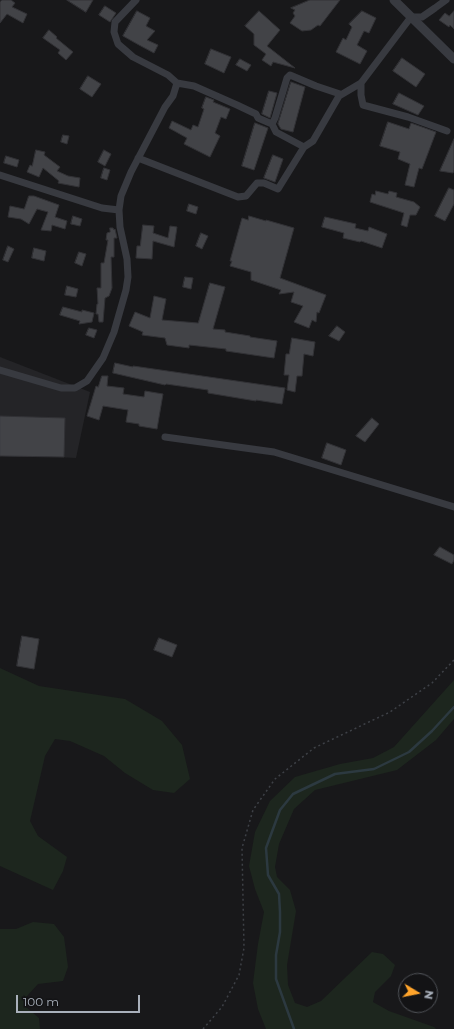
<!DOCTYPE html>
<html>
<head>
<meta charset="utf-8">
<style>
	body { margin:0 }
	#map { position:relative; width:454px; height:1029px; overflow:hidden; background:#18181a; font-family:Montserrat,sans-serif }
	canvas { display:block }
	.north { position:absolute; left:398px; top:973px; width:40px; height:40px; box-sizing:border-box; background:#131315; border:1px solid #4f5257; border-radius:50%; rotate:100deg; font-size:11px; font-weight:700; line-height:16px; text-align:center; color:#a9b0bb }
	.north::after { content:''; display:block; margin:auto; width:14px; height:18px; background:#ffa42b; clip-path:polygon(50% 0,100% 100%,50% 72%,0 100%) }
	.scale { position:absolute; left:16px; top:995px; width:124px; height:18px; box-sizing:border-box; border:2px solid #a9b0bb; border-top:0; padding-left:5px; font-size:12px; line-height:14px; white-space:nowrap; color:#a9b0bb; -webkit-text-stroke:3px #131315; paint-order:stroke }
</style>
</head>
<body>
<div id="map">
<canvas width="454" height="1029"></canvas>
<div class="north">N</div>
<div class="scale">100 m</div>
</div>
<script>
const g = document.querySelector('canvas').getContext('2d');
g.lineJoin = 'round';
function fill(path, color) { g.fillStyle = color; g.fill(path, 'evenodd'); }
function stroke(path, color, width, dash) { g.strokeStyle = color; g.lineWidth = width; g.lineCap = dash ? 'butt' : 'round'; g.setLineDash(dash || []); g.stroke(path); }
const built = new Path2D(`
	M0,357L90,392L76,458L0,454Z`);
const green = new Path2D(`
	M0,668L39,686L125,699L162,721L182,745L190,779L174,793L153,790L125,773L104,756L70,741L55,739L45,756L30,821L38,836L67,857L63,871L53,890L0,866Z
	M454,680V719L436,740L397,770L315,790L294,809L279,844L275,867L277,877L290,890L296,911L287,965L288,985L295,1003L307,1007L321,1001L372,952L383,954L395,965L391,976L375,992L373,1002L389,1011L434,1027L436,1029H266L258,1009L253,983L258,944L264,912L255,889L249,866L255,832L270,801L295,777L340,764L373,758L394,747Z
	M33,922L54,924L64,937L68,967L63,981L38,984L27,996L26,1007L39,1018L40,1029H0V929H16Z`);
const stream = new Path2D(`
	M294,1029L276,979V955L280,932V912L279,894L268,875L266,848L280,810L293,794L335,774L374,769L409,752L432,731L454,707`);
const building = new Path2D(`
	M2,0H11L15,3L12,7L27,14L23,23L7,14L0,23V2Z
	M67,0H93L86,12Z
	M310,0H340L320,26L318,25L311,30L302,31L290,23L295,16L293,13L295,10L291,8Z
	M105,6L116,13L110,22L99,15Z
	M137,11L150,18L146,26L155,31L147,40L158,45L154,53L139,45L123,36Z
	M259,11L280,30L267,46L295,68L273,62L271,66L262,60L266,54L254,45V34L245,26Z
	M362,11L376,18L369,33L364,31L357,45L367,51L360,64L336,52L343,38L346,40L352,27L349,24Z
	M454,11V29L450,25L449,27L439,20L445,13L449,16Z
	M49,30L57,37L56,38L73,52L66,60L58,53L60,50L43,38Z
	M211,49L231,57L224,73L205,64Z
	M402,58L425,74L416,87L393,71Z
	M240,59L251,65L247,71L236,65Z
	M88,76L101,84L92,97L80,89Z
	M291,82L305,87L293,132L281,129L278,124Z
	M269,91L277,93L270,118L262,114Z
	M399,93L424,106L418,115L393,104Z
	M206,97L214,100L213,102L230,109L226,119L221,117L215,133L220,136L210,157L184,144L187,138L169,128L172,121L191,130L193,125L198,127L204,109L202,108Z
	M388,122L409,129L411,123L436,132L422,169L419,168L414,187L405,185L410,164L398,159L400,152L380,146Z
	M255,123L268,128L254,170L242,166Z
	M63,135L69,136L67,144L61,142Z
	M454,139V170L453,173L440,171Z
	M36,150L45,152L44,155L60,167L57,171L68,176L80,178L79,187L58,183L59,181L43,168L39,177L27,172L30,165L32,166Z
	M104,150L111,154L105,166L98,162Z
	M273,155L283,159L275,182L264,178Z
	M6,156L19,160L17,167L4,163Z
	M104,168L110,170L107,180L101,178Z
	M449,188L454,190V204L445,221L435,216Z
	M376,191L388,194L389,191L397,193L396,197L414,202L420,207L416,215H410L407,227L401,225L404,213L370,202L372,194L375,195Z
	M29,196H34L59,205L55,217L67,221L65,229L52,225L51,231L41,230L48,212L37,209L29,224L21,219L8,217L10,206L24,209Z
	M189,204L198,207L196,214L187,211Z
	M73,216L82,219L80,226L71,224Z
	M249,216L266,221V220L294,228L280,278L326,295L319,313L317,312L316,322L312,320L309,328L294,322L303,306L291,302L294,292L279,294L281,290L251,280V272L230,266L232,261H230L242,218L248,220Z
	M325,217L356,224L355,228L368,231L369,227L387,234L382,248L361,241L360,242L343,238L344,233L322,227Z
	M143,225L154,226L153,233L168,238L170,226L177,227L174,247L153,241L152,259L136,258L137,246H140Z
	M110,228H113L114,230L115,229L117,238H114V257H111L112,288L109,296L105,298L103,322H99L98,314H96L97,304H98L97,288H101V263H104L108,240H106L107,233L110,232Z
	M201,233L208,236L202,249L196,246Z
	M8,246L14,249L8,262L3,260Z
	M34,248L46,251L44,261L32,258Z
	M79,252L86,254L82,266L75,263Z
	M185,277L193,278L191,289L183,287Z
	M210,283L225,287L213,329L225,330V332L250,336V337L277,341L274,358L226,351V349L189,345V348L167,345L165,338L142,335L143,332L129,326L135,312L150,318L154,296L166,299L162,320L198,323Z
	M67,286L78,289L76,297L65,295Z
	M63,307L82,312V310L94,313L92,322L79,324L80,321L60,315Z
	M337,326L345,332L339,341L329,336Z
	M89,328L97,330L94,338L86,335Z
	M292,338L315,342L313,356L304,354L302,376H297L295,392L287,390L289,375H284L286,354H289Z
	M115,363L133,367V366L285,388L282,404L256,400V401L208,393V390L166,384L165,385L113,373Z
	M102,376H108L107,386L124,388L123,394L144,397L145,391L163,394L157,429L139,426V424L126,422L128,410L103,406L99,420L87,416L96,386L98,387Z
	M0,416L65,418L64,457L0,456Z
	M372,418L379,424L365,442L356,436Z
	M327,443L346,450L341,465L322,458Z
	M440,547L454,555V560L452,564L434,555Z
	M22,636L39,639L34,669L17,666Z
	M159,638L177,645L172,657L154,650Z`);
const path = new Path2D(`
	M203,1029L222,1007L239,975L244,948L242,848L253,810L275,779L314,748L390,712L432,683L454,660`);
const minor = new Path2D(`
	M177,83L194,86L237,105L256,114L258,118L272,124L276,132L304,147
	M361,83V95L363,105L408,117L447,131
	M272,124L275,118L287,78L290,75L316,86L340,94
	M138,158L238,197L246,196L257,183H264L278,189L304,147L313,141L339,96L361,83L411,17H422L435,8L446,0
	M0,175L102,208L119,210
	M0,370L61,388H75L87,381L103,358L114,332L126,290L128,277L127,259L120,227L119,210L121,196L131,172L165,107L173,96L177,83L168,75L133,57L118,44L114,32L115,22L136,0
	M165,437L274,452L454,507`);
const tertiary = new Path2D(`
	M394,0L454,59`);
fill(built, '#242427');
fill(green, '#1d261e');
stroke(stream, '#2c3940', 2.5);
fill(building, '#424347');
stroke(building, '#323236', 1);
stroke(path, '#3e4147', 1.5, [2, 3]);
stroke(minor, '#383a40', 7);
stroke(tertiary, '#383a40', 9);
</script>
</body>
</html>
